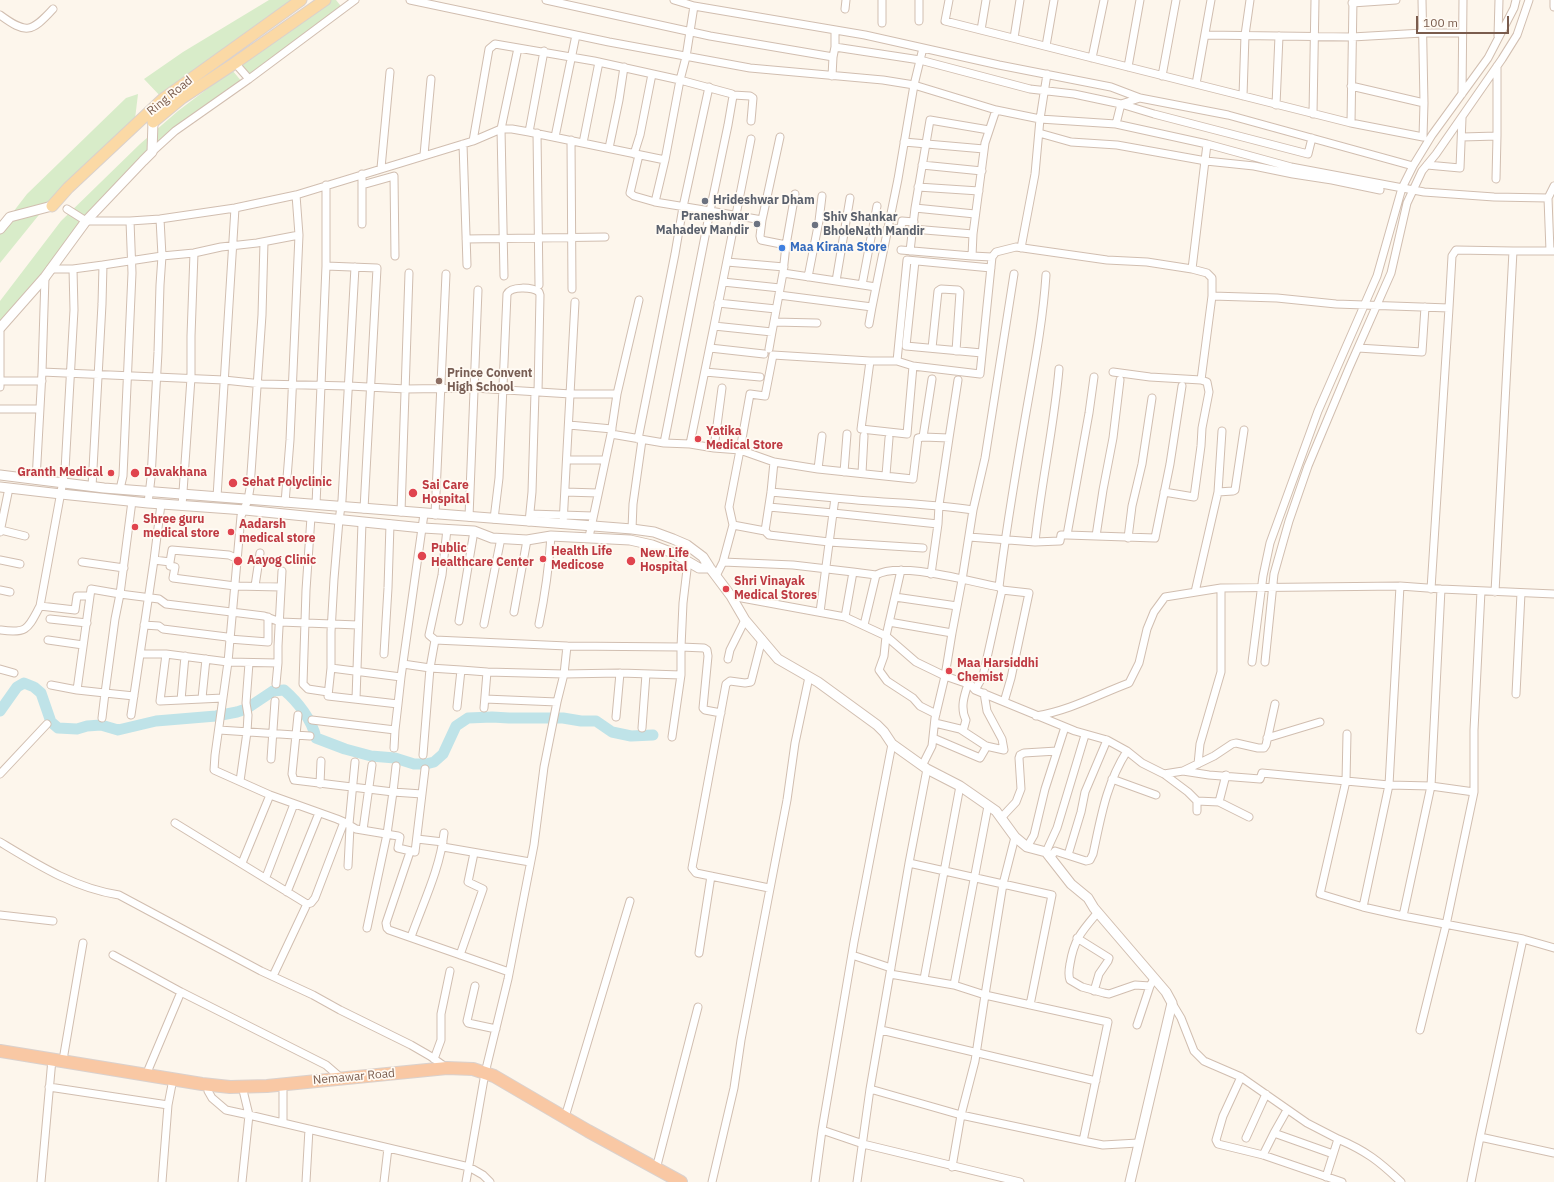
<!DOCTYPE html>
<html>
<head>
<meta charset="utf-8">
<style>
	body { margin:0 }
	#map { position:relative; width:1554px; height:1182px; overflow:hidden; background:#fdf6ec; font-family:"IBM Plex Sans",sans-serif }
	canvas { display:block }
	.scale { position:absolute; left:1416px; top:16px; width:93px; height:18px; box-sizing:border-box; border:2px solid #7a5c4d; border-top:0; padding-left:5px; font-size:12px; line-height:14px; white-space:nowrap; color:#7a5c4d; -webkit-text-stroke:3px #fffaf3; paint-order:stroke }
</style>
</head>
<body>
<div id="map">
<canvas width="1554" height="1182"></canvas>
<div class="scale">100 m</div>
</div>
<script>
const g = document.querySelector('canvas').getContext('2d');
g.lineJoin = 'round';
function fill(path, color) { g.fillStyle = color; g.fill(path, 'evenodd'); }
function stroke(path, color, width, dash) { g.strokeStyle = color; g.lineWidth = width; g.lineCap = dash ? 'butt' : 'round'; g.setLineDash(dash || []); g.stroke(path); }
function write(font, color, halo, rows, align = 'center') {
  g.font = font + ' "IBM Plex Sans",sans-serif'; g.lineWidth = 3.5; g.setLineDash([]); g.textBaseline = 'middle'; g.strokeStyle = halo; g.fillStyle = color; for (const [text, x, y, turn = 0] of rows) {
    g.save(); g.translate(x, y); g.rotate((+turn || 0) * Math.PI / 180); g.textAlign = isNaN(turn) ? turn : align; if (halo) g.strokeText(text, 0, 0); g.fillText(text, 0, 0); g.restore();
  }
}
const green = new Path2D(`
	M269,0H301L163,99L144,79L183,52Z
	M325,0H336L344,10L249,79L235,63Z
	M232,70L243,83L175,131L86,221L0,328V301L61,221L140,144L178,111Z
	M138,94L135,119L55,195L0,263V229L27,194L126,98Z`);
const river = new Path2D(`
	M0,711L17,687L24,683L34,687L41,693L51,722L58,728L77,729L87,726L101,725L118,730L156,721L216,716L237,712L246,709L273,691L284,690C298,702 312,720 316,738L345,749L371,756L395,758L414,764H426L434,762L443,754L456,726L468,718L492,717L509,718H563L581,721H596L612,732L631,736L653,735`);
const minor = new Path2D(`
	M410,0L609,42L750,68L883,80L914,85L996,110L1040,119L1116,124L1207,144L1291,167L1424,192L1494,197L1548,198
	M546,0L710,36L833,57L835,47L920,60L1030,89L1074,94L1121,104L1154,114L1308,154L1312,138
	M674,0L694,6
	M949,0L945,21L1351,123L1423,137L1424,103L1422,0
	M1554,0V7
	M1352,3L1396,0
	M845,9L846,0
	M0,15C26,34 31,33 53,9
	M919,21V0
	M882,23V0
	M981,30L986,0
	M1205,35L1352,37L1423,33H1462
	M1498,36L1499,0
	M1014,38L1020,0
	M1046,46L1054,0
	M835,47V30
	M923,48L914,85L898,179L876,287L783,273L786,245L761,240L760,236L762,220L710,211L728,125L733,96L732,94L680,80L686,57L694,6L865,35L999,65L1111,87L1140,98L1228,115L1413,166
	M1092,58L1104,0
	M235,63L249,79
	M1128,67L1140,0
	M832,76L833,57
	M1162,76L1176,0
	M1196,84L1211,0
	M1351,86L1424,103
	M1462,94L1463,0
	M733,95L750,96L753,98L751,121
	M1243,96L1245,35L1250,0
	M1276,105L1279,36
	M1313,114L1315,0
	M1351,123L1353,0
	M1116,124L1121,104L1140,98
	M529,132L544,51
	M537,133L539,285
	M1039,133L1071,142L1117,145L1206,161L1254,166L1293,174L1332,180L1380,190
	M555,137L576,35
	M1462,137L1497,136V66
	M751,139L714,326L772,332L783,273
	M571,140L572,289
	M473,141L501,129L518,48
	M904,142L984,149
	M583,143L599,62
	M463,144L467,265
	M609,148L619,100L624,67
	M152,152L175,131L249,79L355,0
	M634,154L640,135L652,74
	M424,155L431,79
	M639,155L630,193L634,196L655,202
	M922,165L982,171
	M1427,165L1460,168L1462,118
	M381,168L390,72
	M362,174V224
	M1496,179L1497,136
	M362,185L394,176L395,256
	M918,187L979,191
	M296,195L299,235
	M67,209L86,221H130L160,219L235,208L296,195L473,141L489,49L495,44L594,61L680,80L665,160L529,132L512,129H501L504,276
	M975,214L915,208L930,120L989,130
	M762,220L780,137
	M887,229L901,228L902,221L914,222
	M913,229L973,234L985,143L996,110
	M466,239L605,237
	M786,245L795,194
	M1021,248L1035,174L1040,119L1047,74
	M901,250L972,256L973,234
	M910,251L915,208
	M1513,251H1554
	M1550,251L1548,198L1554,186
	M972,256L992,257
	M915,261L906,346L982,353
	M727,262L784,267
	M103,265L162,256L194,253L221,247L257,243L299,235L290,440L285,503
	M326,266L377,268L364,509
	M991,268L907,260L897,361H870L861,429L907,434L913,366L980,374L992,257L996,252L1016,247L1107,260L1147,262L1192,269L1207,273L1212,278V296L1201,380L1207,382L1209,392L1202,428L1201,446L1194,497L1164,492
	M50,269H73L74,310L65,470L40,606L75,610L77,596H90
	M73,269L103,265L102,304L92,487
	M1192,269L1207,144
	M45,277L42,372L224,380L262,384L349,386L406,389L474,388L571,394H617
	M808,277L819,221L822,196
	M836,281L850,198
	M723,282L780,288
	M862,285L877,206
	M779,295L872,307L876,287
	M1212,296L1277,298L1336,304L1449,308L1431,589
	M718,303L776,309
	M1449,308L1452,256L1456,250L1513,251L1495,592
	M774,322L817,323
	M869,324L872,307
	M0,332V387
	M710,348L764,354
	M932,348L938,291L941,289L958,290L960,292L956,351
	M1358,348L1422,352L1425,307
	M769,349L772,332
	M897,361L913,366
	M705,372L760,377
	M1113,372L1150,377L1201,380
	M0,381H42
	M0,409H40
	M569,425L612,429
	M611,434L617,394L639,300
	M923,437L949,438L958,380
	M949,438L939,505L938,524L833,513L835,498C881,503 927,503 973,510
	M638,439L675,254L683,207L709,87
	M664,443L690,444L714,326
	M690,444L714,448L740,450L750,394L765,396L773,355L870,361
	M714,448L722,388
	M567,460H605
	M774,462L771,492L765,531L769,535L829,542L923,548
	M818,469L913,479L918,438L923,437L932,379
	M844,472L847,434
	M862,473L864,436
	M886,475L889,438
	M36,480L42,372
	M120,489L123,476L132,273L130,221
	M565,492L598,493
	M771,492L835,498
	M1218,492L1233,491L1235,490L1244,430
	M217,497L235,208
	M148,503L151,478L158,352L160,285L162,256L160,219
	M316,505L326,266V185
	M182,506L191,378V336L194,253
	M769,507L833,513L820,612
	M401,512L409,273
	M530,514L593,516
	M435,515L446,274
	M311,517L306,590L303,684L308,689L328,692
	M469,517L478,290
	M494,519L499,478L507,294C511,286 532,287 539,292L540,295L538,392
	M529,522L532,492L535,392
	M563,524L575,302
	M733,525L765,531
	M632,529L633,504L642,440
	M1,530L25,536
	M0,532L9,488
	M1067,535L1089,413L1094,377
	M1096,536L1103,490L1113,438L1120,380
	M589,537L611,434L664,443L710,211L655,202L665,160
	M969,537L1035,542L1060,541L1061,535H1067L1155,538L1170,464L1182,386
	M1128,538L1132,506L1142,464L1152,398
	M1035,542C1041,484 1054,427 1059,369
	M0,560L20,564
	M154,560L170,562L172,550L229,555L238,559
	M688,561L683,603L681,647L704,648L707,650L708,656L703,708L705,710L721,713
	M82,562L124,568
	M170,562V566L175,567L173,578L235,586L281,587
	M723,562L793,565L853,572
	M901,570L886,636L884,656L879,670L887,681L913,698L920,706L936,714
	M931,574L938,524
	M876,575C901,561 970,582 999,587
	M716,576L723,562L733,525L729,507L740,450L774,462L818,469L822,436
	M255,586L260,553
	M1400,586L1441,589L1554,594
	M1441,589L1431,786L1403,916L1523,939L1480,1137L1554,1153
	M0,590L10,592
	M1002,590L1029,593L1011,678L1004,702
	M1195,592L1218,492L1222,431
	M731,596L845,617L886,636L916,662L945,676L971,685L975,690L1075,731L1107,740L1127,751L1142,763L1164,774L1188,792L1197,801V811
	M895,597L957,606
	M514,612L527,540
	M845,617L853,572L876,575L864,625
	M50,619L87,623
	M459,621L474,531
	M889,622L952,633
	M484,624L501,538
	M539,624C545,595 549,566 551,536
	M144,625L159,626L163,629L227,637L229,639L268,642V617
	M1,630C28,634 28,628 40,606
	M762,639L751,682L745,683L730,681L726,684L692,868L696,873L769,888
	M48,640L83,645
	M435,640L567,646L564,674L620,673L681,675V647L567,646
	M140,654H166
	M384,654L388,588L390,524
	M728,659L730,650L745,620
	M1252,662L1263,576L1270,543L1318,411L1377,276L1402,188L1413,166L1432,135L1488,58L1514,8L1516,0
	M1265,662L1274,574L1289,521L1308,466L1349,368L1391,273L1407,203L1422,171L1436,154L1502,59L1517,35L1529,0
	M403,664L430,668L435,640L429,635L442,575L447,529
	M331,668L401,677L398,704
	M0,669L14,673
	M461,670L487,672L484,708
	M487,672L564,674L557,702
	M401,677L424,514
	M276,684L278,663V646L282,571
	M51,685L77,690L91,589L120,594L132,501
	M77,690L105,693L115,619L120,594L159,599L166,604L264,616L280,622L358,625
	M975,690L983,676L1002,590L999,587C1006,528 1016,471 1026,413C1034,367 1043,321 1046,275
	M1516,694L1521,593
	M202,698L206,659
	M223,698L160,701L166,654L228,662L278,663
	M356,699L362,522
	M181,700L185,656
	M131,715L154,560L161,504
	M298,715L292,774L294,780L393,792L396,766
	M1036,716C1071,710 1097,695 1129,683L1139,663L1147,629L1154,612L1165,597L1221,588L1400,586L1389,785L1363,907
	M616,717L620,673
	M102,718L105,693L134,696
	M312,720L395,730L398,704L328,696L331,668V632L334,579L339,520L342,500L355,267
	M935,723L960,729L986,746L1004,750L1002,739L987,711L984,693
	M642,728L646,674
	M219,730L310,736
	M963,731L966,720C960,708 964,696 968,684
	M1347,734L1346,781L1389,785L1431,786L1474,792V730L1481,591
	M672,737L681,675
	M933,738L980,758L987,746
	M1267,738L1320,722
	M892,744L854,942L822,1130L863,1144L1020,1182
	M394,748L395,730
	M423,755L430,668L461,670L457,707
	M271,759L275,701
	M923,764L932,746L935,718L945,676L952,633L962,580L973,510L985,458L1014,274
	M1198,764L1200,744L1221,672V588
	M1183,771L1214,756L1232,744L1236,743L1258,748H1264L1266,745L1275,704
	M0,774L47,724
	M1164,774L1183,771L1209,775L1260,779L1262,773L1346,781L1320,894L1363,907L1403,916
	M1112,779L1156,795
	M240,781L247,732L248,715L246,703L249,663
	M320,784L321,761
	M1197,801L1219,802L1249,817
	M1219,802L1226,775
	M1001,818L1016,802L1021,789L1019,758L1020,755L1024,753L1057,751
	M344,822L356,829L398,836L400,837L398,848L415,852L425,769
	M175,823L307,904L311,903L315,898L344,822L337,819L270,795L214,770L215,755L228,662L241,516L248,500L250,488L262,315L264,242
	M349,824L355,762
	M363,830L372,765
	M417,839L443,842
	M0,842C38,865 74,888 119,895L261,971L313,995L340,1010L411,1045L430,1056L447,1068
	M443,847L530,862
	M1027,847L1034,835L1045,789L1065,727
	M410,852L386,923L387,928L389,930L509,972
	M1046,852L1057,828L1085,735
	M1068,855L1081,812L1085,792L1107,740
	M1050,858L1055,851L1086,861L1090,860L1093,854C1101,817 1106,784 1127,751
	M242,863L270,795
	M909,863L1052,895L1030,1005
	M348,866L350,827
	M266,877L294,804
	M287,892L319,813
	M1098,912C1082,931 1074,939 1070,964C1069,969 1068,975 1070,980L1082,987L1104,993L1109,994L1135,985L1150,986L1154,979
	M0,915L53,921
	M367,928L387,834L393,792L422,794
	M411,937C423,903 440,869 444,833
	M1077,938L1109,958L1108,961L1099,974L1094,991
	M1523,939L1554,948
	M699,953L711,876
	M113,955L181,992L326,1065L341,1078
	M460,955L483,889L468,882L474,853
	M852,955L891,968
	M890,974L954,985L985,995L1003,884L1015,837
	M273,976L307,904
	M924,979L960,786
	M954,985L988,806
	M475,986L467,1021L468,1023L496,1029
	M1172,1003L1181,1018L1194,1051L1204,1061L1241,1077L1307,1123L1338,1139L1326,1177
	M1137,1025L1150,986
	M881,1030L1096,1081
	M1420,1030L1446,925L1474,792
	M434,1059L441,1040V1014L450,971
	M63,1060L83,943
	M146,1075L181,992
	M1241,1077L1223,1116L1216,1140L1218,1144L1263,1155L1342,1182
	M208,1084V1091L212,1098L226,1110L249,1115L242,1182
	M242,1086L249,1115L469,1167L483,1175L490,1182
	M49,1087L168,1105
	M870,1089L961,1115L1083,1141L1103,1145L1138,1143
	M565,1117L630,901
	M283,1122V1091
	M1274,1133L1287,1110
	M1246,1138L1266,1094
	M1338,1139C1366,1151 1379,1161 1401,1182
	M1263,1155L1274,1133L1333,1154
	M952,1167L961,1115L975,1061L985,995L1108,1022L1083,1141
	M656,1169L698,1007
	M41,1182L52,1059
	M162,1182L168,1105L173,1079
	M306,1182L309,1129
	M384,1182L388,1148
	M466,1182L485,1073L508,979L534,845L544,767L557,702L485,699
	M712,1182L734,1088L741,1040L787,800L795,743L809,677
	M815,1182L822,1130
	M857,1182L870,1089L909,863L927,769
	M1471,1182L1480,1137`);
const tertiary = new Path2D(`
	M0,229L10,217L52,206
	M0,328L45,277L86,221L143,161L152,152L153,122
	M0,475L104,488L632,529L654,532L673,539L687,545L703,557L710,568L731,596L745,620L778,659L818,682L877,725L884,732L892,744L927,769L960,786L996,811L1015,837L1027,847L1046,852L1071,884L1088,898L1094,908L1166,992L1172,1003L1130,1182
	M0,487L61,494L148,503L245,510L423,528L474,531L492,538L527,540L551,536L630,540L652,545L673,553L699,568H710`);
const primary = new Path2D(`
	M153,122L182,98L235,63L325,0
	M52,206L68,188L163,99L301,0`);
const trunk = new Path2D(`
	M0,1051L202,1084L230,1087L267,1086L447,1068L473,1069L494,1076L588,1131L681,1182`);
const markers = [
	[705,201,4,"#6b7280"],
	[757,224,4,"#6b7280"],
	[815,225,4,"#6b7280"],
	[782,248,4,"#3f7fe0"],
	[439,381,4,"#8d6e63"],
	[698,439,4,"#e0444e"],
	[111,473,4,"#e0444e"],
	[135,473,5,"#e0444e"],
	[233,483,5,"#e0444e"],
	[413,493,5,"#e0444e"],
	[135,527,4,"#e0444e"],
	[231,532,4,"#e0444e"],
	[422,556,5,"#e0444e"],
	[543,559,4,"#e0444e"],
	[238,561,5,"#e0444e"],
	[631,561,5,"#e0444e"],
	[726,589,4,"#e0444e"],
	[949,671,4,"#e0444e"]
];
const streetNames = [
	["Ring Road",170,96,-39],
	["Nemawar Road",354,1077,-5]
];
const worshipNames = [
	["Hrideshwar Dham",713,201],
	["Praneshwar",749,217,"right"],
	["Mahadev Mandir",749,231,"right"],
	["Shiv Shankar",823,218],
	["BholeNath Mandir",823,232]
];
const shopNames = [
	["Maa Kirana Store",790,248]
];
const educationNames = [
	["Prince Convent",447,374],
	["High School",447,388]
];
const healthNames = [
	["Yatika",706,432],
	["Medical Store",706,446],
	["Granth Medical",103,473,"right"],
	["Davakhana",144,473],
	["Sehat Polyclinic",242,483],
	["Sai Care",422,486],
	["Hospital",422,500],
	["Shree guru",143,520],
	["medical store",143,534],
	["Aadarsh",239,525],
	["medical store",239,539],
	["Public",431,549],
	["Healthcare Center",431,563],
	["Health Life",551,552],
	["Medicose",551,566],
	["New Life",640,554],
	["Hospital",640,568],
	["Aayog Clinic",247,561],
	["Shri Vinayak",734,582],
	["Medical Stores",734,596],
	["Maa Harsiddhi",957,664],
	["Chemist",957,678]
];
fill(green, '#d8ecc9');
stroke(river, '#bfe3e8', 11);
stroke(minor, '#d1beb0', 9);
stroke(tertiary, '#d1beb0', 11);
stroke(primary, '#dad1cd', 13);
stroke(trunk, '#dad1cd', 14);
stroke(minor, '#fff', 7);
stroke(tertiary, '#fff', 9);
stroke(primary, '#fbd9a5', 11);
stroke(trunk, '#f9c8a4', 12);
for (const [x, y, r, color] of markers) { const dot = new Path2D(); dot.arc(x, y, r, 0, 2 * Math.PI); g.fillStyle = color; g.fill(dot); stroke(dot, '#fffaf3', 1.5); }
write('12px', '#7a5c4d', '#fffaf3', streetNames);
write('bold 12px', '#5b616d', '#fffaf3', worshipNames, 'left');
write('bold 12px', '#366cbe', '#fffaf3', shopNames, 'left');
write('bold 12px', '#785e54', '#fffaf3', educationNames, 'left');
write('bold 12px', '#be3a42', '#fffaf3', healthNames, 'left');
</script>
</body>
</html>
